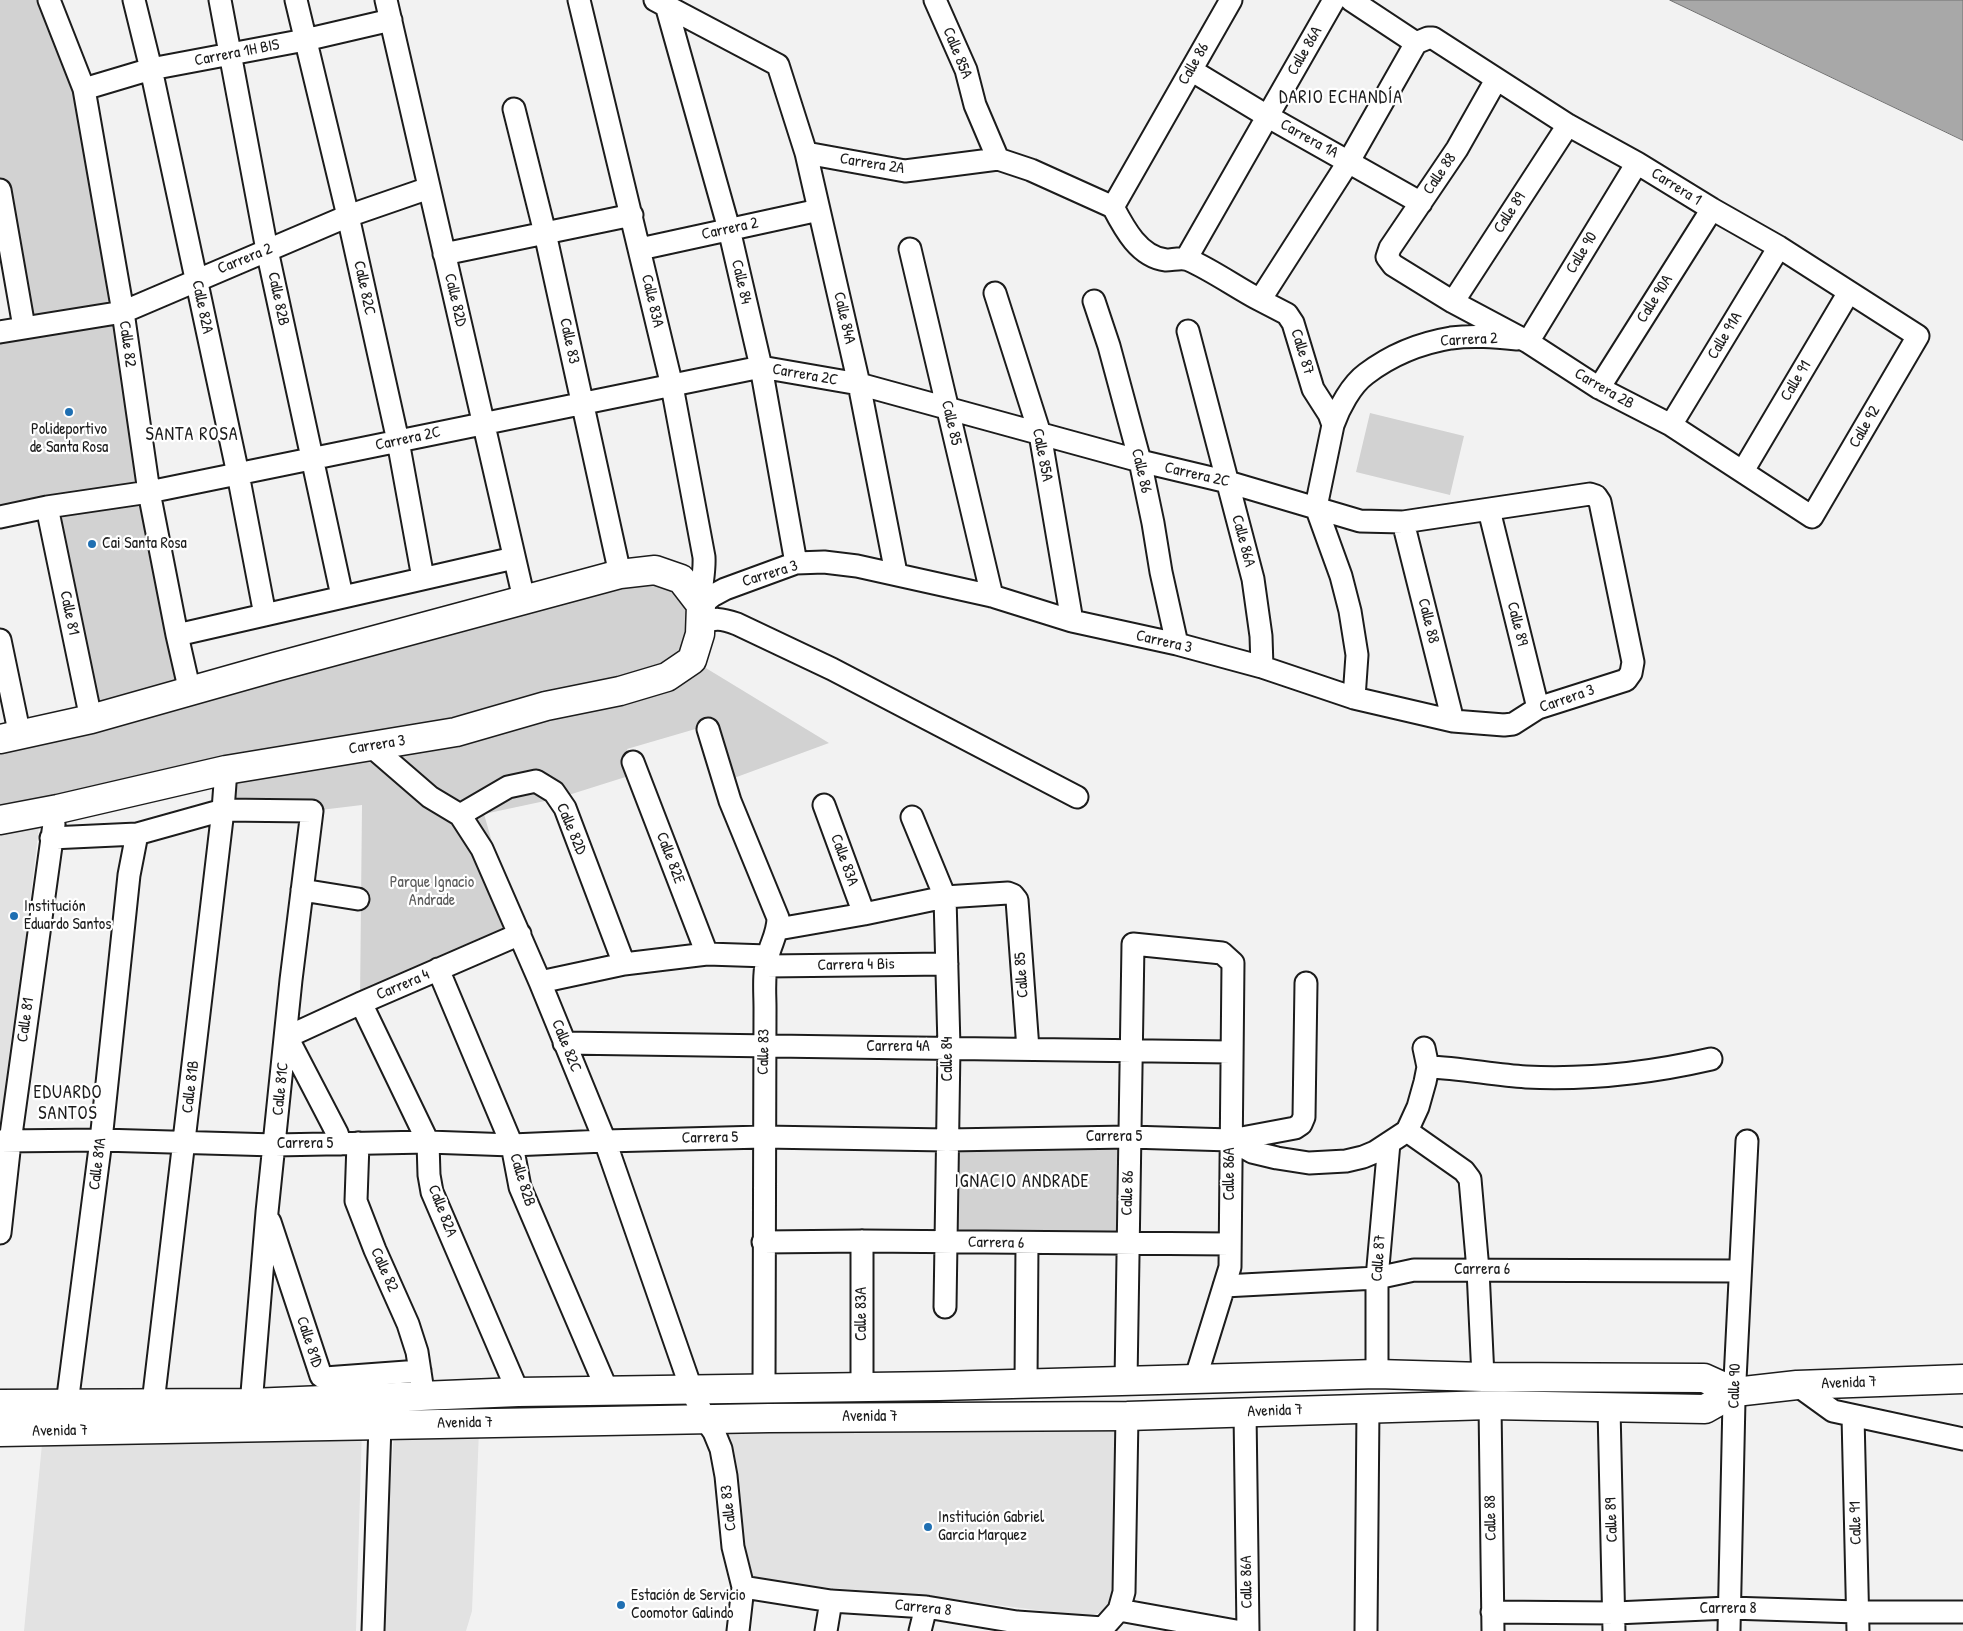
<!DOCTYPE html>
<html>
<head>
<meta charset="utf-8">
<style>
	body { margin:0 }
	canvas { display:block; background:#f2f2f2 }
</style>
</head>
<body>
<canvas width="1963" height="1631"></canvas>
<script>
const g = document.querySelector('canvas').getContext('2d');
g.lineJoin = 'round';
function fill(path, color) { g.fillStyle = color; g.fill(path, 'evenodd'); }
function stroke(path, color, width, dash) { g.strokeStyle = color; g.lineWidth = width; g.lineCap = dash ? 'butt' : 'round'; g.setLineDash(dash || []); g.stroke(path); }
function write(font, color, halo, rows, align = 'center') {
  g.font = font + ' "Patrick Hand",sans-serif'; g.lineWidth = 4.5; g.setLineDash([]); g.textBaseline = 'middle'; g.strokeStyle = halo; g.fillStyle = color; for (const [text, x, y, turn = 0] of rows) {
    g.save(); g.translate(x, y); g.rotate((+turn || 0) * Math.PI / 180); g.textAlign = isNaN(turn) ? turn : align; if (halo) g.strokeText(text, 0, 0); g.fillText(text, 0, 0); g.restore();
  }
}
const built = new Path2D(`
	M39,827L18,1001L0,1127V832Z
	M1124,1420L1120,1590L1100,1613L1084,1616L918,1595L746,1581L709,1422Z
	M362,1427L356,1631H24L42,1444Z
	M479,1430L472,1611L466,1631H381L394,1431Z`);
const green = new Path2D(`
	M0,0H49L84,89L190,691L653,572L699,605L691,659L829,743L734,778L716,723L627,749L635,774L559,798L484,814L518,933L360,1001L362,805L312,811L223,810L226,770L0,820V739L91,720L48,510L0,518V332L24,327L0,190Z
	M1370,413L1464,436L1450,495L1356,472Z
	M1127,1139L1124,1241L948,1240L949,1144Z`);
const water = new Path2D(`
	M1670,0H1963V140Z`);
const street = new Path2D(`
	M49,0L84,89L123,312L149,492L177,635L190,692
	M134,0L151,69L238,474L265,615
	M220,0L267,250L342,596
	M296,0L348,216L398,441L423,578
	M386,0L524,599
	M579,0L672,386L704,557C705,574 700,588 701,605
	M655,0L778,65L806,153L859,384L896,573
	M935,0L966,70L975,105L998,159L1031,170L1113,207
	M1351,0L1416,43
	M666,5L729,229L761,367L796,563
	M1191,70L1267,116L1421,203
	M84,89L151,69L305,40L391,20
	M514,109L545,233L620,574
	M806,153L905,171L998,159
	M0,190L24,327
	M1113,207L1231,0
	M1113,207C1124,228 1139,257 1166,260C1173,260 1182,257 1189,260C1212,270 1237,288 1260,300
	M640,249L819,210
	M910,249L992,596
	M444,254L632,215
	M1186,259L1334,0
	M995,293L1040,434L1072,621
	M1094,301L1109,346L1140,461L1153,523L1161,572L1177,644
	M1453,302L1568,125
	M1188,331L1253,579L1261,636L1262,667
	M0,332L123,312L348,216L429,188
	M1528,342L1637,163
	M1599,388L1712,209
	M1333,425C1339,408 1351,385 1366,374C1391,355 1421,343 1451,338C1473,335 1495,337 1517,339
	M1671,425L1779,247
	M1743,471L1849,292
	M47,507L91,719
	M1489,510L1538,708
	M0,517L47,507L149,492L761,367L859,384L1140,461L1228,482L1360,521L1403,522L1590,494L1596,496L1600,502L1633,662L1631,673L1626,680L1538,708L1513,724L1504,725L1453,721L1354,698L1262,667L1177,644L1072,621L992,596L857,566L824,562L796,563L725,589L712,596L701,605
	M1403,522L1453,721
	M700,626C713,616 723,619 737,624L832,669L1077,797
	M177,635L514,558
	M0,640L20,736
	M1354,698L1357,655L1350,611L1341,576L1316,507L1333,425L1329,414L1313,389L1293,323L1287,314L1260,300L1349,161L1416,43L1428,38H1433L1568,125L1637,163L1712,209L1779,247L1918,336L1812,517L1671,425L1599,388L1528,342L1453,302L1393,265L1387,257L1390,248L1457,149L1496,80
	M708,729L730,801L778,918C778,933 771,943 768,956C763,973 765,992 765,1008L764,1389
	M371,746L430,797L460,815L482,849L540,982L605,1141L692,1391L705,1419L714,1432L721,1449L726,1476L733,1547L743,1587L738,1631
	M633,762L707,954
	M824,805L864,914
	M460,815L508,787L536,781L554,792L565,808L624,964
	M912,817L945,897L949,1047L945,1307
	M51,838L137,834L223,810L312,811L291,980L267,1212L250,1417
	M302,890L358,899
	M778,929L864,914L945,897L1008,893L1013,895L1017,900L1028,1049
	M766,966L947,964
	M438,969L512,1145L520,1187L607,1390
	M540,982L624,964L707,954L768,956
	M361,1003L428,1142L429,1175L432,1192L518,1392
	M564,1043C786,1048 1009,1048 1231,1052
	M1428,1067C1461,1068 1493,1075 1526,1077C1589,1080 1650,1073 1711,1059
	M1407,1131L1464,1171L1470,1179L1478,1270L1483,1377
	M1231,1140L1295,1128L1301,1124L1304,1117L1306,983
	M0,1141L101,1140L275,1145L428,1142L512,1145L605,1141L763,1137L947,1140L1129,1137L1231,1140L1252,1152L1277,1158L1309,1163L1346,1161L1363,1157L1375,1152L1407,1131L1418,1107L1425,1082L1428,1067L1424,1048
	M358,1143L356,1201L375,1250L408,1324L417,1352L422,1385
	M341,1144L337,1133L287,1037L361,1003L520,934
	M270,1222L321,1376L325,1378L420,1371
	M0,1233L10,1142L54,824
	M862,1241V1388
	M763,1242L862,1241L1230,1244
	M1224,1286L1377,1278L1414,1270L1740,1271
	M1377,1374V1278L1389,1143
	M1126,1381C1127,1235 1132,1090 1133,944L1222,953L1233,963L1230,1267L1195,1380
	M1026,1383L1027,1243
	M1797,1385L1833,1411L1963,1439
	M153,1403L223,810L226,770
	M67,1404L101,1140L129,875L137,834
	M1490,1405L1493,1631
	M1609,1408L1614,1631
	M1245,1412L1248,1631
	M1853,1416L1858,1631
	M743,1587L831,1601L926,1607L1017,1622L1103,1628
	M1119,1610L1236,1631
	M1492,1612L1615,1613L1729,1608L1858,1612H1963
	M373,1631L380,1425
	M826,1631L831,1601
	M920,1631L926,1607
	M1103,1631V1628L1119,1610L1124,1592L1127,1416
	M1366,1631L1368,1408
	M1729,1631L1734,1400L1747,1141`);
const secondary = new Path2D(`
	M0,739L91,719L275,667L620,574L655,570L681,579L701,605L700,634L692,660L667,677L620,691L546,706L456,732L226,770L58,809L0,820
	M0,1404L251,1403L518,1392L939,1386L1377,1374L1483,1377L1704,1378L1735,1392
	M0,1432L769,1418L1127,1416L1490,1405L1705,1409L1735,1392L1797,1385L1963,1379`);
const markers = [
	[69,412,5,"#1f6fb2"],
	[92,544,5,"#1f6fb2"],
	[14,916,5,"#1f6fb2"],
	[928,1527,5,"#1f6fb2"],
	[621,1605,5,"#1f6fb2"]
];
const streetNames = [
	["Calle 86A",1305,51,-60],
	["Carrera 1H BIS",237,53,-11],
	["Calle 85A",957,53,68],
	["Calle 86",1194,64,-60],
	["Carrera 1A",1309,139,29],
	["Carrera 2A",872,164,9],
	["Calle 88",1440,174,-56],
	["Carrera 1",1676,187,32],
	["Calle 89",1510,213,-57],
	["Carrera 2",730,229,-12],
	["Calle 90",1582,253,-59],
	["Carrera 2",245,259,-22],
	["Calle 84",741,282,77],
	["Calle 82C",364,288,78],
	["Calle 82B",278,299,78],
	["Calle 90A",1655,299,-58],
	["Calle 82D",455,300,77],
	["Calle 83A",652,301,77],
	["Calle 82A",202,307,78],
	["Calle 84A",844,318,77],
	["Calle 91A",1725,336,-59],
	["Carrera 2",1469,340,-3],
	["Calle 83",569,341,78],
	["Calle 82",127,344,82],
	["Calle 87",1302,352,73],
	["Carrera 2C",805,375,10],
	["Calle 91",1796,381,-59],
	["Carrera 2B",1604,389,30],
	["Calle 85",951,423,77],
	["Calle 92",1865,427,-60],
	["Carrera 2C",408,439,-12],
	["Calle 85A",1042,455,79],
	["Calle 86",1141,471,77],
	["Carrera 2C",1197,475,13],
	["Calle 86A",1243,541,75],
	["Carrera 3",770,574,-17],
	["Calle 81",69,613,78],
	["Calle 88",1428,621,76],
	["Calle 89",1517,624,76],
	["Carrera 3",1164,642,13],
	["Carrera 3",1567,699,-19],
	["Carrera 3",377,745,-9],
	["Calle 82D",571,829,67],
	["Calle 82E",670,858,69],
	["Calle 83A",844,860,70],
	["Carrera 4 Bis",856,965,-1],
	["Calle 85",1022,975,-94],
	["Carrera 4",403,985,-23],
	["Calle 81",26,1020,-82],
	["Calle 82C",566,1046,68],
	["Carrera 4A",898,1047],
	["Calle 83",764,1052,-89],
	["Calle 84",948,1059,-90],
	["Calle 81B",191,1087,-83],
	["Calle 81C",281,1089,-84],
	["Carrera 5",1114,1137],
	["Carrera 5",710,1138,-1],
	["Carrera 5",305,1144],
	["Calle 81A",98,1164,-83],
	["Calle 86A",1230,1174,-90],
	["Calle 82B",522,1180,73],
	["Calle 86",1128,1193,-88],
	["Calle 82A",442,1211,69],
	["Carrera 6",996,1243,1],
	["Calle 87",1379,1258,-86],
	["Calle 82",384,1270,66],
	["Carrera 6",1482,1270],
	["Calle 83A",862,1314,-90],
	["Calle 81D",309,1342,72],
	["Avenida 7",1849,1383,-2],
	["Calle 90",1735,1386,-88],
	["Avenida 7",1275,1411,-2],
	["Avenida 7",870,1417],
	["Avenida 7",465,1423,-1],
	["Avenida 7",60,1431,-1],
	["Calle 83",729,1508,-96],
	["Calle 88",1491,1518,-91],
	["Calle 89",1612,1520,-92],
	["Calle 91",1856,1523,-91],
	["Calle 86A",1247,1582,-91],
	["Carrera 8",923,1608,6],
	["Carrera 8",1728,1609]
];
const poiNames = [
	["Polideportivo",69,430,"center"],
	["de Santa Rosa",69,448,"center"],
	["Cai Santa Rosa",102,544],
	["Institución",24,907],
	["Eduardo Santos",24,925],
	["Institución Gabriel",938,1518],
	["Garcia Marquez",938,1536],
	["Estación de Servicio",631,1596],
	["Coomotor Galindo",631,1614]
];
const parkNames = [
	["Parque Ignacio",432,883],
	["Andrade",432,901]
];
const neighbourhoodNames = [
	["DARIO ECHANDÍA",1341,98],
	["SANTA ROSA",192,435],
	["EDUARDO",68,1093],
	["SANTOS",68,1114],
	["IGNACIO ANDRADE",1022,1182]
];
fill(built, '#e2e2e2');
fill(green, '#d2d2d2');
fill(water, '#a8a8a8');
stroke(water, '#707070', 1);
stroke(street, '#1c1c1c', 25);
stroke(secondary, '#1c1c1c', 31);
stroke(street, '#fff', 21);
stroke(secondary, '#fff', 28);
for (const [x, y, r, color] of markers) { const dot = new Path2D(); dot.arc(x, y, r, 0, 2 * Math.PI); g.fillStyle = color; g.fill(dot); stroke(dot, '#fff', 2); }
write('16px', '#1c1c1c', '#fff', streetNames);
write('16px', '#1c1c1c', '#fff', poiNames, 'left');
write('16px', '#5c5c5c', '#fff', parkNames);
g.letterSpacing = '1px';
write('18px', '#1c1c1c', '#fff', neighbourhoodNames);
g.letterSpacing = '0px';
</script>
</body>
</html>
